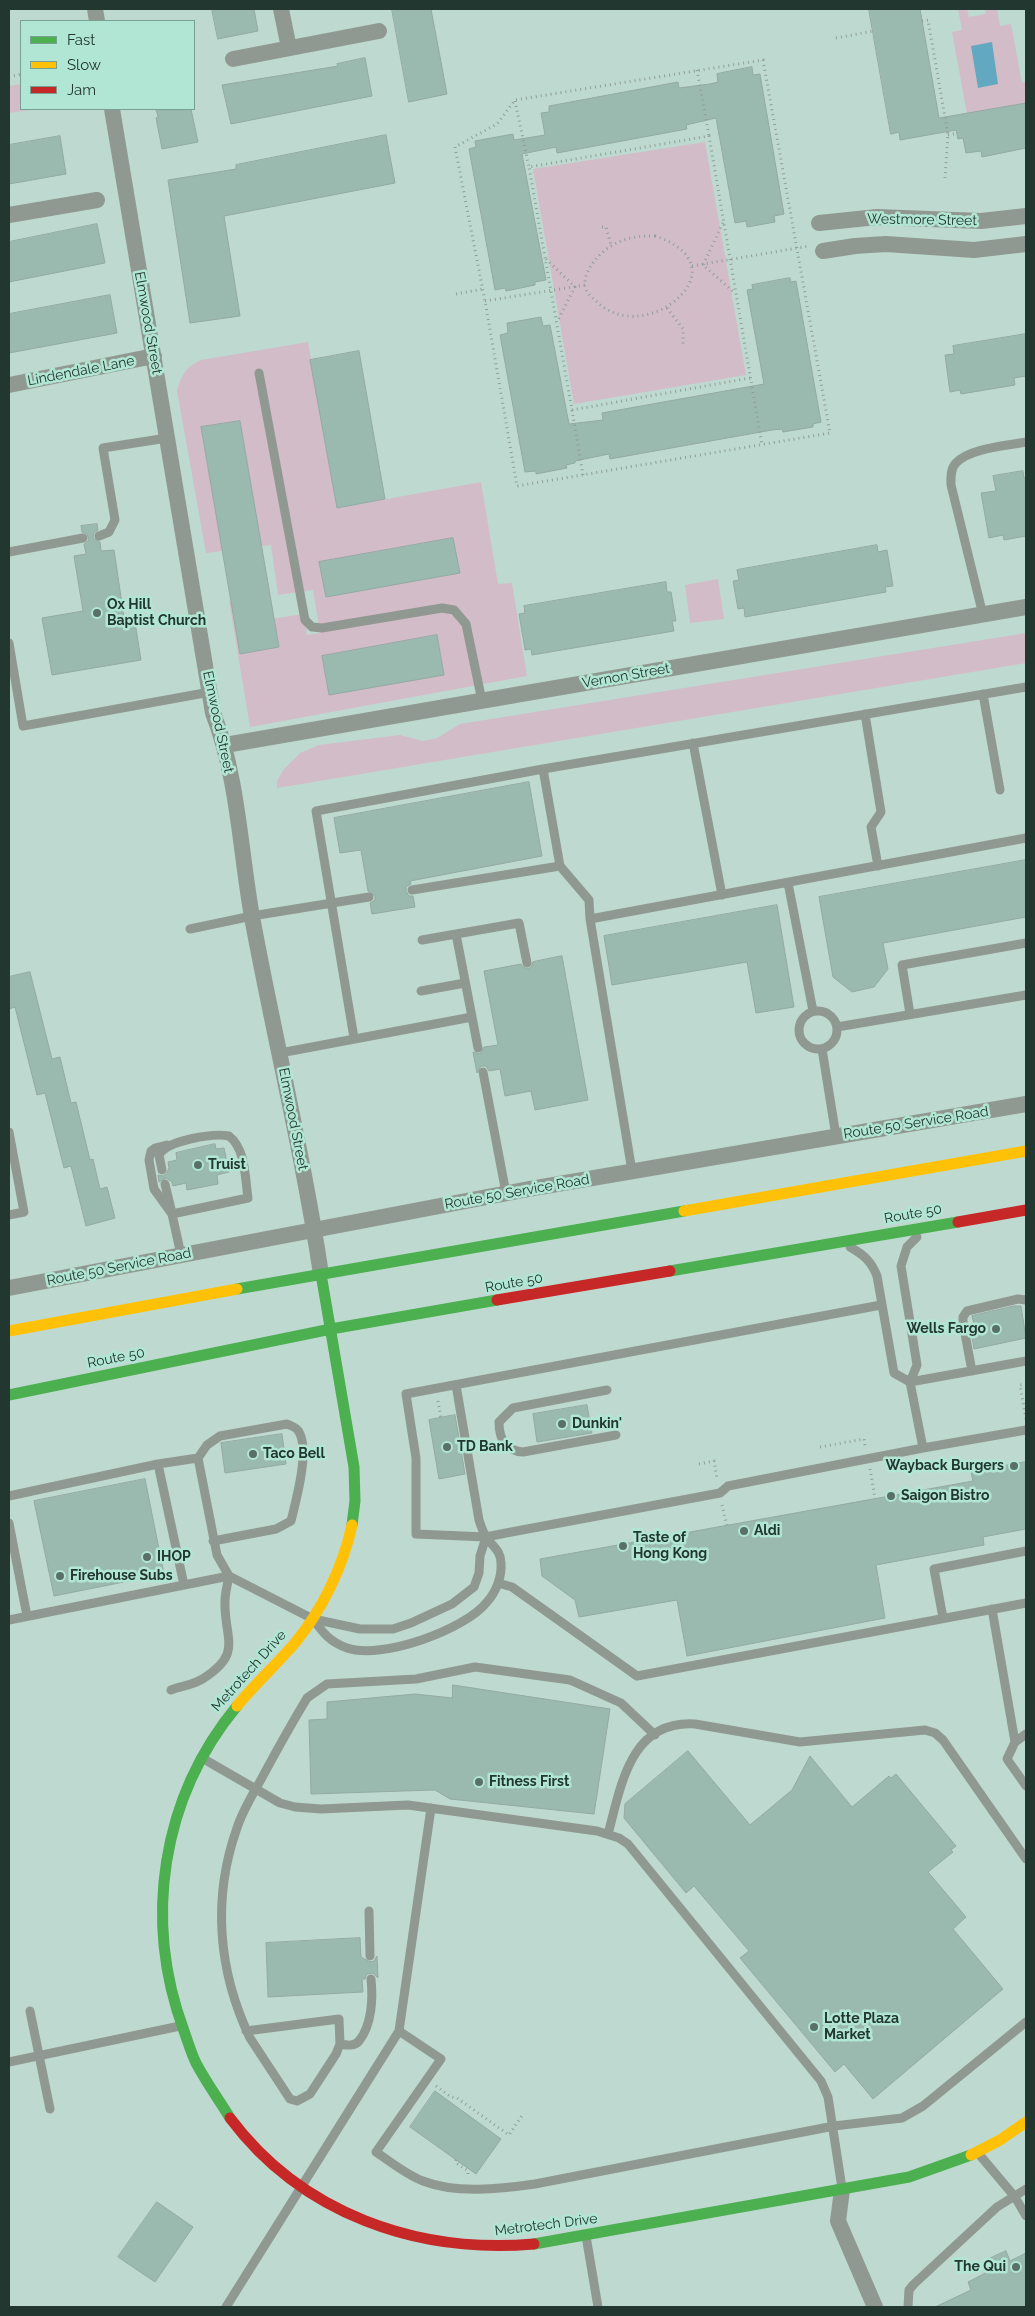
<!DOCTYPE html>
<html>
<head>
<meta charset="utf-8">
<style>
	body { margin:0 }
	#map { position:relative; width:1035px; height:2316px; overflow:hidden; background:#bedad0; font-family:Raleway,sans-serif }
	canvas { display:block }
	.frame { position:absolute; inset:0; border:10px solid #223730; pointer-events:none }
	.legend { position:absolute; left:20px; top:20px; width:175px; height:90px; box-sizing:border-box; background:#b2e6d4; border:1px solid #78a092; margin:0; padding:6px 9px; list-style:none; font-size:15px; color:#223730 }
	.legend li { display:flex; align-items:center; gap:10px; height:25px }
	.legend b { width:25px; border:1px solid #78a092 }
</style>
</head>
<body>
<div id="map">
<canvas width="1035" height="2316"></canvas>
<div class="frame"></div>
<ul class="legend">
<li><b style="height:6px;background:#4caf50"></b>Fast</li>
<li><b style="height:6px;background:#ffc107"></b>Slow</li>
<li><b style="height:6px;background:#c62828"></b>Jam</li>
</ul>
</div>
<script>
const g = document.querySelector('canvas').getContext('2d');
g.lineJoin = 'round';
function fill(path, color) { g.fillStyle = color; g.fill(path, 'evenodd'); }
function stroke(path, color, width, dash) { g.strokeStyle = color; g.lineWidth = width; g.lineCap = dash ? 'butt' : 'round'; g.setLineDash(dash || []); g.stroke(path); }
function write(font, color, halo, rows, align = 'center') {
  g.font = font + ' Raleway,sans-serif'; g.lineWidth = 5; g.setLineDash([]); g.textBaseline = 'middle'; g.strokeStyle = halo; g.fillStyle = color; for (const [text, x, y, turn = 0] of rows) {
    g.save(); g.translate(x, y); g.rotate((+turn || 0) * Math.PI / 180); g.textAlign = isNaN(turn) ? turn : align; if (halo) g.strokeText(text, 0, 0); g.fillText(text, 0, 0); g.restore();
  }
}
const green = new Path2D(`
	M958,9H967L969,17L986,14L985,9H997L1000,26L1011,24L1022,83L1026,82V103L967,114L952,32L962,30Z
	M21,84V109L30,110L9,113V86Z
	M705,142L746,375L574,404L533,169Z
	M308,342L337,508L481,482L498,584L512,583L527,676L250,727L229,601L261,598L264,620L304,614L307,635L320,633L313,590L278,595L271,545L206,553L177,391C181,376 186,366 201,360Z
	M718,579L724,619L690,623L685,585Z
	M1026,633V663L277,788V781L284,769L300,753L319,745L400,735L423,741L437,738L460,724Z`);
const water = new Path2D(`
	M992,42L998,84L978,88L971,46Z`);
const building = new Path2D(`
	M212,9H254L258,31L218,39Z
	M392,9H431L447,94L409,102Z
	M869,9H920L939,118L1026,103V148L982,157L981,151L966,153L963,138L958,139L956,130L900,140L899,132L891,134Z
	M365,58L372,96L231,124L222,85L338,66L337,64Z
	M752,67L753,75L760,74L784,214L774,216L775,222L747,227L746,221L735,223L716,118L686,125L687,129L557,153L556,147L522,154L546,280L535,282V285L506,291L505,288L495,290L469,149L476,147L475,141L513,134L514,140L545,135L541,113L549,112V106L678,82L679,88L710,84L718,82L717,74Z
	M156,109H191L198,142L162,149L156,118L158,117Z
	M386,135L395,183L224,216L240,316L190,323L168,180L236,169V165Z
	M60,136L66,174L9,184V145Z
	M97,224L105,263L9,282V242Z
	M790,278L791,282L796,281L821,422L813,424V427L783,432L782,429L772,430L610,459L609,454L575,461V463L566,465L567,468L536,474V471L525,472L500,335L508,333L507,323L541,317L543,326L550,325L569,424L603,420L602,413L764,384L747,290L753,289L752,285Z
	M110,295L117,333L9,353V314Z
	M1026,334V376L1014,378L1015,385L961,394L960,390L950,392L945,355L954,354L953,346Z
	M359,351L385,499L337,508L310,360Z
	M240,421L279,647L240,654L201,427Z
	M1023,471L1024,478H1026V536L1004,540L1003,535L989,538L981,493L996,491L993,476Z
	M97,524L98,530L94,533L93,538L100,542L101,551L114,550L124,617L134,616L141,660L52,675L42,618L83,611L74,556L86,554L84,544L89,540L87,534L82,532L81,526Z
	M453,538L460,573L326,597L319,562Z
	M877,545L878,552L887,550L893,586L885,587L886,592L745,617L744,608L738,609L733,581L739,580L737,570Z
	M666,582L667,592H671L676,621H672L674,631L532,655L531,649L525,650L519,614L525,613L524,606Z
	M437,635L444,675L329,695L322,656Z
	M529,782L542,856L410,881L411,884L406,887V891L409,896H413L415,907L372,914L370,903L375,900V896L368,891L361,850L340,853L334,818Z
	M1026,860V917L883,943L888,969L874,987L852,992L833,977L819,897Z
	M777,905L794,1007L756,1013L747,962L612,985L604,936Z
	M562,956L588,1100L535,1110L531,1091L505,1096L500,1069L489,1071L486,1066H481L477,1073L473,1052L480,1054L484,1047L498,1045L484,971L521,964L523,967L528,969L531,967L533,962Z
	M30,972L52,1059L60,1057L71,1103L76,1102L90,1160L93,1159L100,1189L107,1187L115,1218L86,1226L71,1166L64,1168L45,1093L37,1095L15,1007L9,1009V977Z
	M215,1144L216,1149L224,1148L229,1172L217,1175L218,1184L187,1190L186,1183L173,1186L172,1182L166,1178L159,1182L158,1175L163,1176L166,1174L169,1168L168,1162L177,1160L176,1153Z
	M1014,1306H1021L1026,1338L974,1349L970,1325L974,1324L972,1316Z
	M587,1405L592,1433L537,1442L533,1414Z
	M455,1415L465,1474L439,1479L429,1420Z
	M282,1434L286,1464L225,1473L221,1443Z
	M1026,1462V1529L983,1537L984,1545L876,1565L885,1618L687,1656L677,1600L579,1617L575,1600L542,1576L540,1559L973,1481L971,1472Z
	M145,1479L164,1574L54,1596L34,1501Z
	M453,1685L610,1709L594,1814L450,1799L435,1790L311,1794L309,1720L327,1719V1702L415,1694L452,1698Z
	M688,1751L750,1825L792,1790L810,1756L852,1807L889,1776L891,1778L896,1774L956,1846L951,1850L953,1852L928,1872L966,1917L953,1929L1003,1989L873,2099L844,2064L835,2072L740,1958L749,1951L694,1886L686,1893L624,1818L625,1804Z
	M360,1938L361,1957L370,1962L374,1961L377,1956L378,1978L373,1973L367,1974L365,1979H362L363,1992L268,1997L266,1943Z
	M435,2091L501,2139L476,2174L410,2127Z
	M157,2202L193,2227L155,2282L118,2257Z
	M1006,2251L1010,2261L1026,2253V2307H935L971,2290L968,2282L993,2269L989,2259Z`);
const path = new Path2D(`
	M922,21L928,20L948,135L945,178
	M836,38L873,31
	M763,60L830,433L517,486L485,301L455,147L497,124L515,100Z
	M697,70L709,136
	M9,77L21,74
	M515,101L529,167
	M948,135L957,133
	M723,223L703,265L735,293
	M602,227H606L611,245
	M655,236C682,244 706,266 683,293C661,318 621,326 596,301C591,297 586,292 585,286C584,278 588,270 592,264C607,243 629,235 655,236Z
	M546,259L575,287L558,320
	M692,266L809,246
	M456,294L483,289
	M485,301L585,285
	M667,308L683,329V344L680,345
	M750,378L572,410L529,167L709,136L762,445
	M572,410L583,475
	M438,1401L441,1418
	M1026,1419L1020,1385L1026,1384
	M820,1447L864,1439L865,1446
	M699,1464L714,1461L717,1479
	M870,1469L875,1498
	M722,1505L727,1526
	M436,2086L451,2097L457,2098L509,2135L523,2114
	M456,2160L455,2162L468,2171V2177`);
const lane = new Path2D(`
	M259,373L305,620L312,627L322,628L442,608L454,610L466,624L482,701
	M99,536L109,532L115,520L103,448L167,438
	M9,552L83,538
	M983,615L951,485C951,478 950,469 956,463C969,448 1007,446 1026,442
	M9,643L23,726L210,692
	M983,694L1000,790
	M865,714L881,812L871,827L878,866
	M693,743L722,895
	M543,769L1026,687
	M788,883L813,1011
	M412,890L560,866
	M190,929L252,916L369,897
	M456,934L478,1048
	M422,940L519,923L527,963
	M421,991L465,983
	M799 1030a19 19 0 1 1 38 0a19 19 0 1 1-38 0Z
	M910,1014L902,965L1026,943
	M837,1027L1026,995
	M354,1038L316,811L543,769L560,866L589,900L590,919
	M822,1049L836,1136
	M280,1053L472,1017
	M483,1072L506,1193
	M9,1132L24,1212L9,1215
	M167,1145L155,1148L151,1151L149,1160L154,1189L172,1214
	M162,1170L159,1155C167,1140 214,1133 229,1136C246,1149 245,1179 248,1198L172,1214L181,1255
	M632,1171L590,919L1026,838
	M165,1184L171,1209
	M917,1237L907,1247L901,1266L917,1365L910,1382L923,1448L1026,1430
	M850,1247C864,1255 871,1261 877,1276L894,1373L910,1382L1026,1361
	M881,1305L406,1394L416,1458V1534L486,1537L506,1533L720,1493L728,1486L923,1448
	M972,1371L963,1323V1317L967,1311L1018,1299L1026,1300
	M607,1390L513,1408L499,1422C499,1438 505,1451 523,1452L616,1435
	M198,1458L207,1445L220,1436L287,1424C291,1426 297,1427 299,1432C310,1451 296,1500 291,1521L276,1529L213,1541
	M158,1464L198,1458L217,1555L229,1576L313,1619L360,1629H393L411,1623L452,1604L474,1587L479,1573L480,1556L486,1537
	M9,1496L158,1464L184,1585
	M9,1523L27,1616
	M498,1583L512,1587L637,1676L1026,1603
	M992,1609L1015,1742L1007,1759L1026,1786
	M943,1618L934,1569L1026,1551
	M313,1619C323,1633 330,1642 347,1648C381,1660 465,1630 487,1602C496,1592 502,1577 501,1563C501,1551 493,1547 487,1538C483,1533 481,1526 479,1520L456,1385
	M9,1620L229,1576
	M171,1690C181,1686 194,1685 204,1678C241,1654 226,1641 225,1607C224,1596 227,1587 229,1576
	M1015,1742L1026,1734
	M202,1758L280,1803L295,1807L321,1809L408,1805L597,1831L619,1838L628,1844L821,2081L828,2097L842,2188
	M608,1834C621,1786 630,1720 695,1724L800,1742L925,1730L935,1733L943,1740L1026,1859
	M369,1911L370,1956
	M30,2011L50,2109
	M246,2031L339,2019L340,2044L336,2054L310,2094L297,2101L290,2099L250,2038C218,1971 212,1898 237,1828C243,1809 255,1791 264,1774C278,1748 292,1723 307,1698L327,1684L416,1679L475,1667L570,1680L621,1703L655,1735
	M399,2031L441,2059L376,2152C391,2162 407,2175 423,2181C456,2194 500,2189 535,2184L834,2126L902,2118L923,2106L1026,2022
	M340,2044C346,2045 354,2047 359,2041C372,2025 373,1998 371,1979
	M9,2062L180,2026
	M978,2153L1015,2197L1026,2216
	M586,2236L598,2307
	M226,2307L399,2031L431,1808
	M908,2307L909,2290L914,2284L997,2207L1026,2189`);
const street = new Path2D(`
	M95,9L97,21
	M281,9L289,48
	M233,59L379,31
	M112,109L213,713C238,777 240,849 252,917C274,1036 303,1154 321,1274
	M9,215L97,200
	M819,223L877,217L981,221L1026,216
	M823,251L855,246L886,244L974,250L1026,244
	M9,385L154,356
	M225,745L1026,607
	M9,1288L529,1189L1026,1104
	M842,2190L838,2221L875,2307`);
const fast = new Path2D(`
	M670,1271L958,1222
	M321,1274L354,1467L355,1501L352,1525
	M237,1289L684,1211
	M9,1395L331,1329L497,1300
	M230,2118C219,2100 206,2082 196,2063C191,2053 188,2042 184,2031C143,1920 161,1798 237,1706
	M534,2244L909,2177L971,2155`);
const slow = new Path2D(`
	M684,1211L1026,1151
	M9,1331L237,1289
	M237,1706C255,1684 276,1665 295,1643C322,1610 343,1567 352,1525
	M971,2155L1000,2140L1026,2122`);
const jam = new Path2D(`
	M958,1222L1026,1210
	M497,1300L670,1271
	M230,2118C302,2214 417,2254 534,2244`);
const markers = [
	[97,613,5,"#597068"],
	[198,1165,5,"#597068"],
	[996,1329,5,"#597068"],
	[562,1424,5,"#597068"],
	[447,1447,5,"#597068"],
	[253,1454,5,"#597068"],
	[1014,1466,5,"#597068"],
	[891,1496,5,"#597068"],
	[744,1531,5,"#597068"],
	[623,1546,5,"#597068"],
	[147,1557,5,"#597068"],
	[60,1576,5,"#597068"],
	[479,1782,5,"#597068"],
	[814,2027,5,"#597068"],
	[1016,2267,5,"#597068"]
];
const streetNames = [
	["Westmore Street",922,220,1],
	["Elmwood Street",148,323,80],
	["Lindendale Lane",81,371,-11],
	["Vernon Street",626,676,-10],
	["Elmwood Street",218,722,78],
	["Elmwood Street",293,1119,79],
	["Route 50 Service Road",916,1123,-9],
	["Route 50 Service Road",517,1192,-10],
	["Route 50",913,1214,-10],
	["Route 50 Service Road",119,1267,-11],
	["Route 50",514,1283,-10],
	["Route 50",116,1358,-11],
	["Metrotech Drive",249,1671,-48],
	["Metrotech Drive",546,2225,-7]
];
const poiNames = [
	["Ox Hill",107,605],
	["Baptist Church",107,621],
	["Truist",208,1165],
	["Wells Fargo",986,1329,"right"],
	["Dunkin'",572,1424],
	["TD Bank",457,1447],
	["Taco Bell",263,1454],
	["Wayback Burgers",1004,1466,"right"],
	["Saigon Bistro",901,1496],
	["Aldi",754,1531],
	["Taste of",633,1538],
	["Hong Kong",633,1554],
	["IHOP",157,1557],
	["Firehouse Subs",70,1576],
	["Fitness First",489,1782],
	["Lotte Plaza",824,2019],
	["Market",824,2035],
	["The Qui",1006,2267,"right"]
];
fill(green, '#d2bcc7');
fill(water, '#63a8c1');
fill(building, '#9ab9af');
stroke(building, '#93aaa2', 1);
stroke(path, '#919e96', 3, [1, 4]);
stroke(lane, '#909991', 9);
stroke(street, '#909991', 16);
stroke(fast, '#4caf50', 11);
stroke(slow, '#ffc107', 11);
stroke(jam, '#c62828', 11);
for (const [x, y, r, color] of markers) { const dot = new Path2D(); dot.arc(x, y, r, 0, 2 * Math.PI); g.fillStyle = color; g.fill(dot); stroke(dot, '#b2e6d4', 2); }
write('14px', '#223730', '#b2e6d4', streetNames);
write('bold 14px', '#223730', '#b2e6d4', poiNames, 'left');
</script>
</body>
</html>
